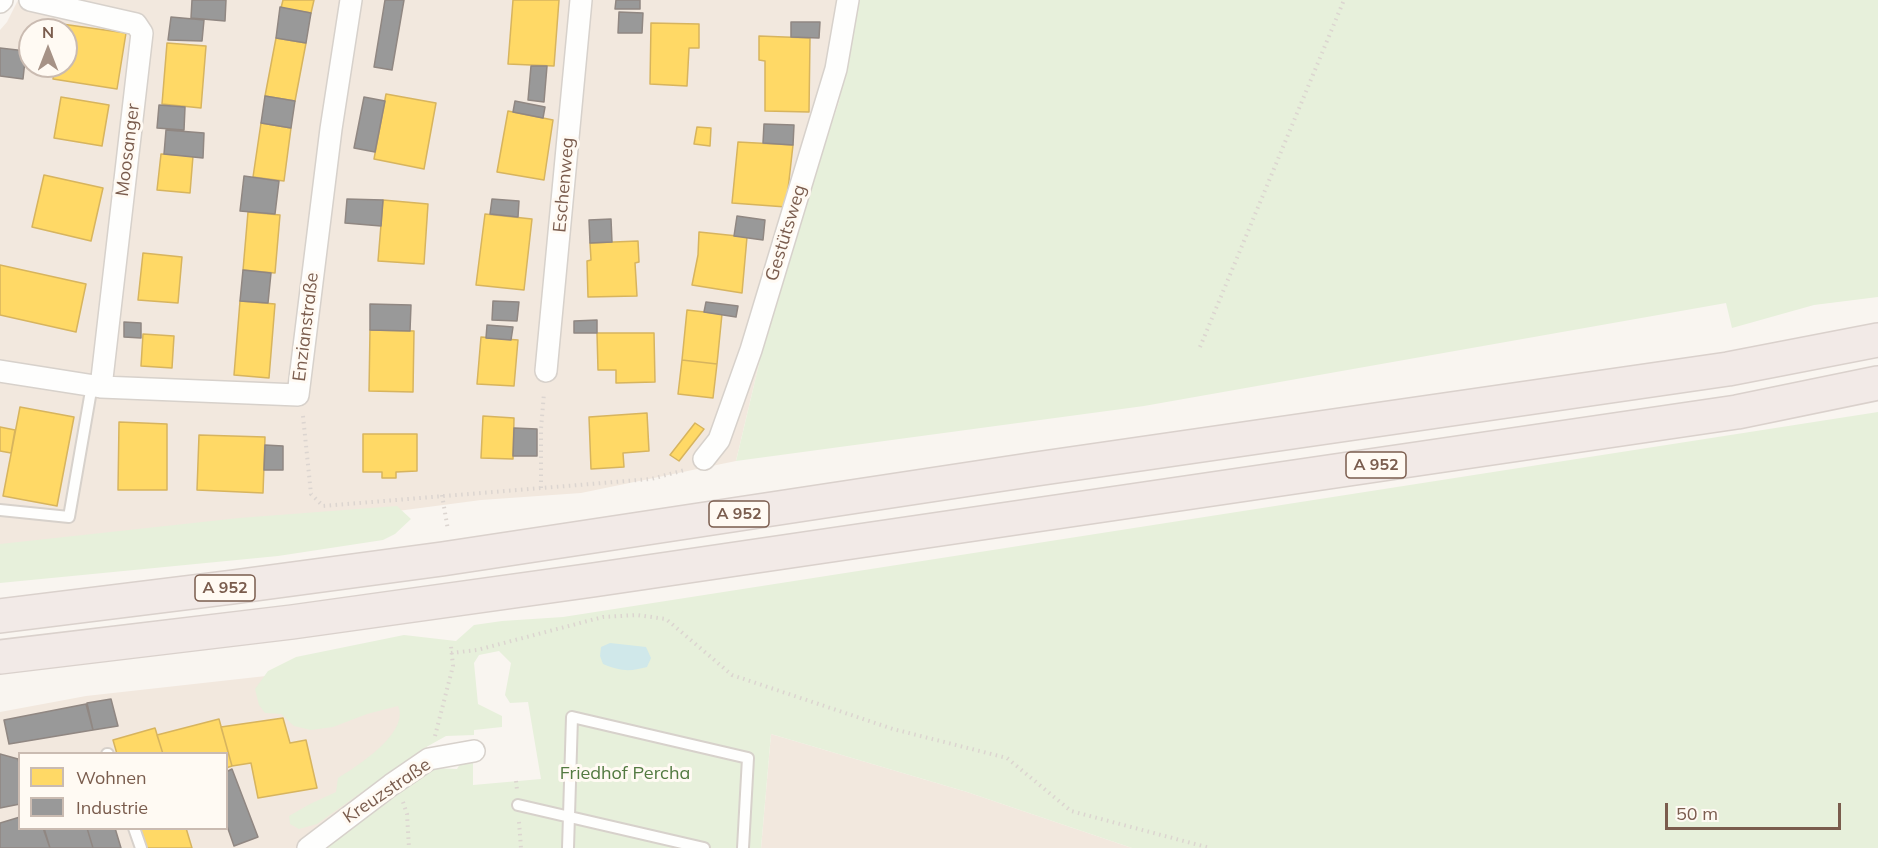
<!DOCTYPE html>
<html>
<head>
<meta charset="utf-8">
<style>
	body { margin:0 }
	#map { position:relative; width:1878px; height:848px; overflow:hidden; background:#f9f5f0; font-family:Mulish,sans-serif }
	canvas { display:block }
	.legend { position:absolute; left:18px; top:752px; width:210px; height:78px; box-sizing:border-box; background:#fffaf3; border:2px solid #cabbb1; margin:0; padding:8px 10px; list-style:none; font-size:18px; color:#7a5c4d }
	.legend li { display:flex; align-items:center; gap:12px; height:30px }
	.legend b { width:30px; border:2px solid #cabbb1 }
	.north { position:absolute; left:18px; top:18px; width:60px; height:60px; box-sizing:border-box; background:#fffaf3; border:2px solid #cabbb1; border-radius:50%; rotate:0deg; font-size:16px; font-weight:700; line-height:24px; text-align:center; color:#7a5c4d }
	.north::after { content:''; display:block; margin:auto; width:21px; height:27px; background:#a69286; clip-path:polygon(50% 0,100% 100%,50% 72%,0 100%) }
	.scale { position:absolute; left:1665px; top:803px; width:176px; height:27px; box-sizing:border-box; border:3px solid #7a5c4d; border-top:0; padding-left:8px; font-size:18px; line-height:21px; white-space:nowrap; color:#7a5c4d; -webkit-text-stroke:4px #fffaf3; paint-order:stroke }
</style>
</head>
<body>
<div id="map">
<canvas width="1878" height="848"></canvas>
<ul class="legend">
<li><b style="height:16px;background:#ffd966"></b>Wohnen</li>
<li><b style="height:16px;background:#999"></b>Industrie</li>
</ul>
<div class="north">N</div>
<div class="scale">50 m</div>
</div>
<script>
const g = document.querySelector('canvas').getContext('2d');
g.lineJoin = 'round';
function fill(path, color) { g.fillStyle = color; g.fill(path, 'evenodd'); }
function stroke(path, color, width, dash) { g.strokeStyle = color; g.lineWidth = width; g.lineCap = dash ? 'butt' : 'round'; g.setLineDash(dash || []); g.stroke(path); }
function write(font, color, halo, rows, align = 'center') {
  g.font = font + ' Mulish,sans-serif'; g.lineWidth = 6; g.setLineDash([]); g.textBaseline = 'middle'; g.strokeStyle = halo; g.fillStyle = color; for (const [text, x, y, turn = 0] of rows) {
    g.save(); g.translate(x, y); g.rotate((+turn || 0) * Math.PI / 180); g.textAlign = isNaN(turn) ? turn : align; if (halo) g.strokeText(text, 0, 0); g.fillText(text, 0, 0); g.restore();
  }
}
const residential = new Path2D(`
	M18,0H854L839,102L781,271L736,461L581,493L481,500L246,531L0,556V30L7,22ZM30,30H66V66H30Z
	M448,671L425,754L307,848H0V712L86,696L266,676ZM20,754H226V828H20Z
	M771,734L967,792L1132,848H761Z`);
const green = new Path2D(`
	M854,0H1878V297L1814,305L1732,328L1726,303L1144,406L736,461L781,271L839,102Z
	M1878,412V848H1132L967,792L771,734L761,848H325L434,768L457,769L460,764L473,763V785L541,779L528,702L510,703L505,695L511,663L499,651L479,655L474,663L478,704L502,716V727L474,730V735L446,736L421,750L317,824L299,829L290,824L289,816L310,804L336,792L338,778C358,766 410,732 398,706L367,714L333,727L311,730L294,726L281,714L265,713L259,705L255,689L268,671L296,657L404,635L456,641L474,625L502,621L563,617Z
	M397,506L411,519L395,534L383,540L278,556L0,583V544L239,518Z`);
const water = new Path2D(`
	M610,643L646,647L651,658L647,667C629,672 620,671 603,664L600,656L601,647Z`);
const homes = new Path2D(`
	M283,0H314L311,13L281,8Z
	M513,0H559L554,66L508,64Z
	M651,23L699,24V48H689L687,86L650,84Z
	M62,24L126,33L117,89L53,79L55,66H66V30H61Z
	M759,36L810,38L809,112L765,111V61L759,60Z
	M276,38L306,43L295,101L265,96Z
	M167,43L206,46L201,108L162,104Z
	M386,94L436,103L424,169L374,159Z
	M61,97L109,105L102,146L54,138Z
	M508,111L553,120L544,180L497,172Z
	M261,123L291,128L284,181L253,177Z
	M697,127L711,128L710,146L694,144Z
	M738,142L793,145L786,207L732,203Z
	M161,154L193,156L190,193L157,190Z
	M44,175L103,188L91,241L32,227Z
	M383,200L428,204L424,264L378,261Z
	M248,212L280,215L275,273L243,270Z
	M485,214L532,219L524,290L476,285Z
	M699,232L747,237L742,293L692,285L698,255Z
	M638,241L639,262L635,263L637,296L588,297L587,261L591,260L590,243Z
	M143,253L182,257L178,303L138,300Z
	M0,265L86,284L76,332L0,315Z
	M240,301L275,304L269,378L234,375Z
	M687,310L722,314L717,364L682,360Z
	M370,330L414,331L413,392L369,391Z
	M597,333H654L655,382L616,383V370H598Z
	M143,334L174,336L172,368L141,366Z
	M481,337L518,340L514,386L477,384Z
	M682,360L717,364L713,398L678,394Z
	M20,407L74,417L57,506L3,496Z
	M647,413L649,451L623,453L624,467L591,469L589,417Z
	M483,416L514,418L513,459L481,458Z
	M119,422L167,424V490H118Z
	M695,423L704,429L679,461L670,455Z
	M0,427L15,430L11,453L0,451Z
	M363,434H417V471L396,472V478H382V472H363Z
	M199,435L265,437L263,493L197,490Z
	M283,718L290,743L306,740L317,788L258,798L251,763L232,766L221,727Z
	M219,719L232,766L226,768V754H163L157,735Z
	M155,728L163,754H117L113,740Z
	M139,828H186L192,848H146Z`);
const industry = new Path2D(`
	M192,0H226L225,21L191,18Z
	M385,0H404L392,70L374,67Z
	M616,0H640V9H615Z
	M280,7L311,13L306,43L276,38Z
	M619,12L643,13L642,33H618Z
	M171,17L204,20L202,41L168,40Z
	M791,22H820L819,38L791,37Z
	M0,48L26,51L23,79L0,76Z
	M531,66H547L544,102L528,100Z
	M265,96L295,101L291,128L261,123Z
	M364,97L385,101L375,152L354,148Z
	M515,101L545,107L543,118L513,112Z
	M159,105L185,107L184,130L157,128Z
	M764,124L794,125L793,145L763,143Z
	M166,130L204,133L203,158L164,154Z
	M244,176L279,181L275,214L240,211Z
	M347,199L383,200L381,226L345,223Z
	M492,199L519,201L518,217L490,214Z
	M737,216L765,220L763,240L734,236Z
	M611,219L612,242L590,243L589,220Z
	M243,270L271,273L268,303L240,301Z
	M493,301L519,302L517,321L492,320Z
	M706,302L738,306L736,317L704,312Z
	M370,304L411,305L410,331L370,330Z
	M597,320V333H574V321Z
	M124,322L141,323V338L124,337Z
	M487,325L513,327L511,340L486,338Z
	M514,428L537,429V456H513Z
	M265,445L283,446V470H264Z
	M111,699L118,726L93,730L87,703Z
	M86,704L93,730L9,744L4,720Z
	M0,754L18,759L20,767V804L0,808Z
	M232,769L258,837L234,846L226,823V772Z
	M20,817V828H43L50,848H0V823Z
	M44,828H87L93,848H50Z
	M87,828H115L121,848H93Z`);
const path = new Path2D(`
	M1200,347L1344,0
	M303,416L311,494L323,506L651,479L685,470
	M541,488V429L544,393
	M442,495L448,530
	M451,653L477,650L603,617L637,615L666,619L732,675L893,729L1007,758L1071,811L1210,848
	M435,736L453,666L451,646
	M516,781L517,790
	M403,802L407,814L409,848
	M519,822L521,848`);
const lane = new Path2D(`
	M0,510L69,517L92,385
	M107,754H108
	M518,805L704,848
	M134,828L141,848
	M568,848L572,717L748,758L743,848`);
const street = new Path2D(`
	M30,0L136,24L142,33L101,387
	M0,2L2,0
	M0,371L101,387L298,395L331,129L351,0
	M546,371L581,0
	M704,459L719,440L751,350L836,69L848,0
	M308,848L391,785L429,759L474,751`);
const highway = new Path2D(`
	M0,616L233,587L442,559L1036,469L1728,369L1878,340
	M0,657L292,622L593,580L1737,412L1878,383`);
const shields = [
	[1376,465,60],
	[739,514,60],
	[225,588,60]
];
const shieldNames = [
	["A 952",1376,465],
	["A 952",739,514],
	["A 952",225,588]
];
const streetNames = [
	["Moosanger",128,150,-83],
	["Eschenweg",564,185,-85],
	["Gestütsweg",786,233,-73],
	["Enzianstraße",306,327,-83],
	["Kreuzstraße",387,791,-34]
];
const parkNames = [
	["Friedhof Percha",625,774]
];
fill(residential, '#f2e8de');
fill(green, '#e7f0db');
fill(water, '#d0e8ea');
fill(homes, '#ffd966');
stroke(homes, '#d7b45e', 1.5);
fill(industry, '#999');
stroke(industry, '#908782', 1.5);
stroke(lane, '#d7d1cb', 14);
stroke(street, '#d7d1cb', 24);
stroke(highway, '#dad1cc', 36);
stroke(path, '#dcd5d0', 4, [1.5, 4.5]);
stroke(lane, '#fefefd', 10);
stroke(street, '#fefefd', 21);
stroke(highway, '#f2eae7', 33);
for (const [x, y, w] of shields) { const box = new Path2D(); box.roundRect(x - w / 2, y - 13, w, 26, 4.5); g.fillStyle = '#fffaf3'; g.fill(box); stroke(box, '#7a5c4d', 1.5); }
write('bold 16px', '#7a5c4d', null, shieldNames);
write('18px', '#7a5c4d', '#fffaf3', streetNames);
write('18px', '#537a41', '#fffaf3', parkNames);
</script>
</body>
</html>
